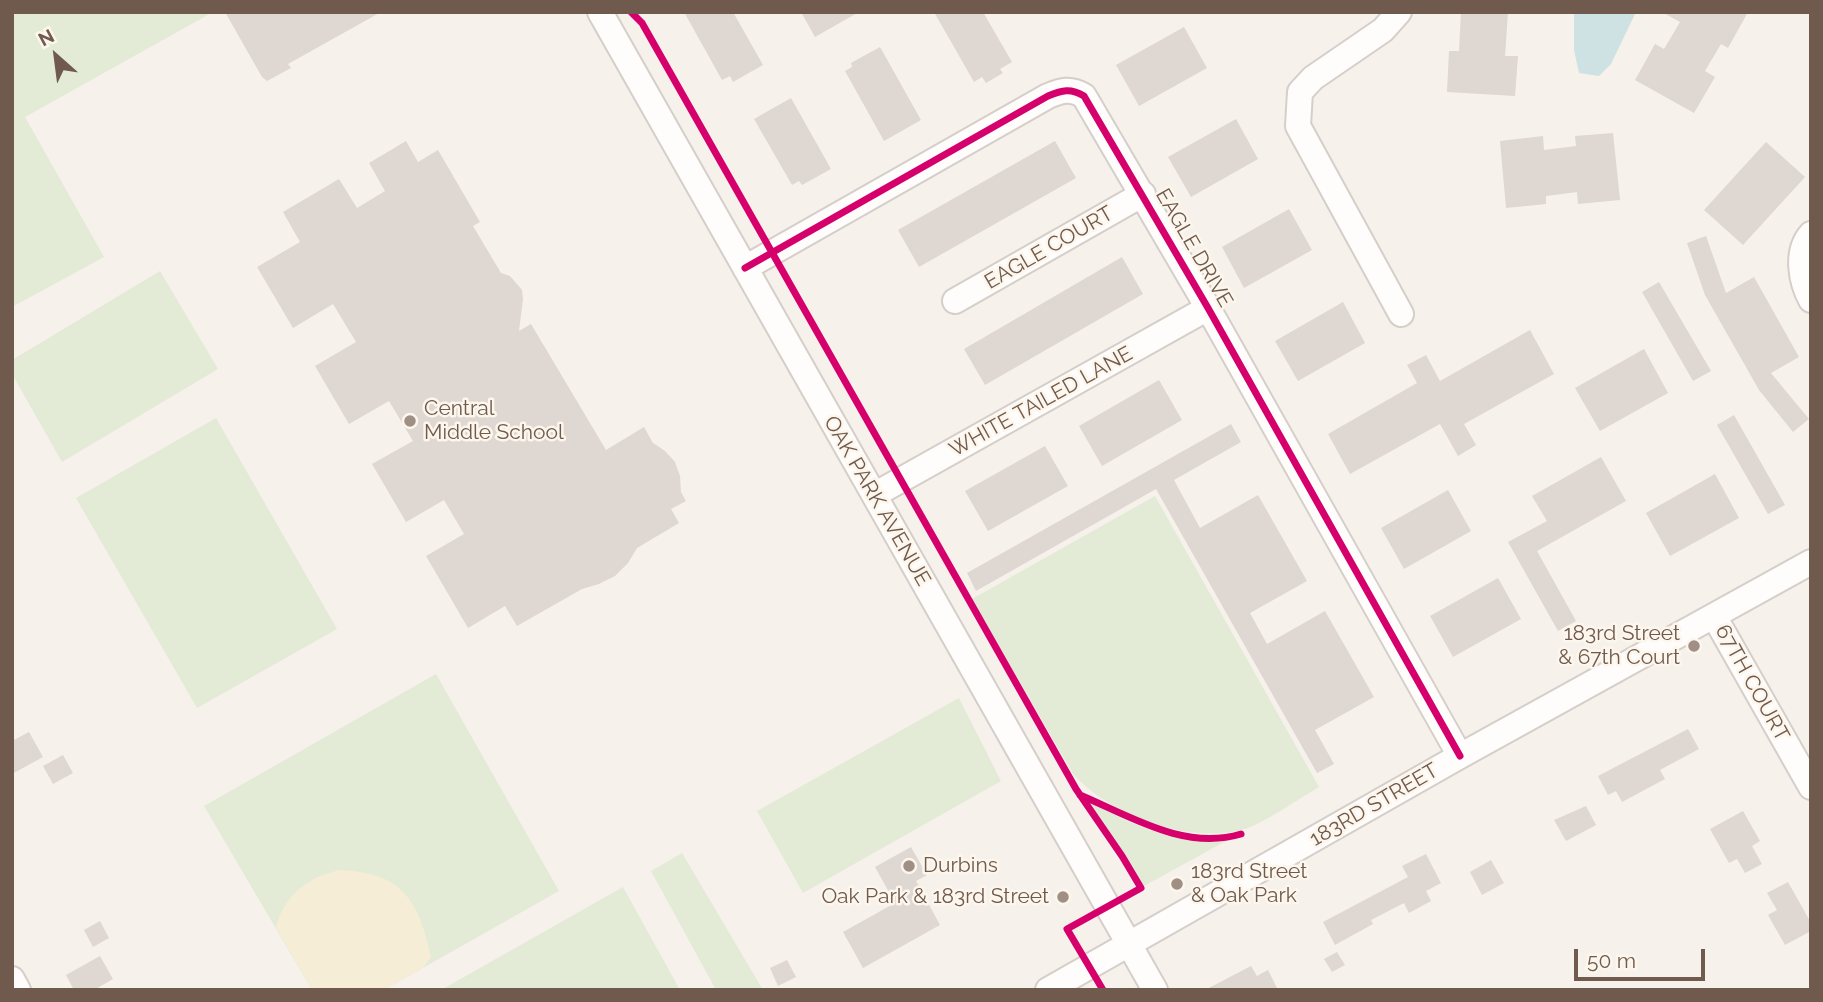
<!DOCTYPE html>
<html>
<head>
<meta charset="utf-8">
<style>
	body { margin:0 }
	#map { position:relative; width:1823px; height:1002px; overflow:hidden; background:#f6f1eb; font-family:Raleway,sans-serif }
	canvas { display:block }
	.frame { position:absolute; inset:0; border:14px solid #705a4e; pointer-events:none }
	.north { position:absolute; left:21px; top:21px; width:70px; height:70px; -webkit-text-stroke:5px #fdf6ec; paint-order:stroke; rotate:332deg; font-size:19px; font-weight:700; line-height:28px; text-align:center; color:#705a4e }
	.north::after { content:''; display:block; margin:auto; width:24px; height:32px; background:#705a4e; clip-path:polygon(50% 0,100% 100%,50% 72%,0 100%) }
	.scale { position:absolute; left:1574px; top:949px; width:131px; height:32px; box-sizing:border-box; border:4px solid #705a4e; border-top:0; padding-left:9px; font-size:21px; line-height:24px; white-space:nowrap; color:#705a4e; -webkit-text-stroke:5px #fdf6ec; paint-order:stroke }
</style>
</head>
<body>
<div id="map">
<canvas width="1823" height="1002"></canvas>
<div class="frame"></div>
<div class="north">N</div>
<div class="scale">50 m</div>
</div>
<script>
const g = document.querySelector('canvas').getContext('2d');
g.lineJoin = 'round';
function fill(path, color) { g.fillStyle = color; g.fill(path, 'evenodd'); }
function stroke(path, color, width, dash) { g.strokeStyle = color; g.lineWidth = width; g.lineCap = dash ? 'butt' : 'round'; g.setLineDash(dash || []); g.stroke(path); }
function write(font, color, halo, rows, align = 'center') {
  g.font = font + ' Raleway,sans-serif'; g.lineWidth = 5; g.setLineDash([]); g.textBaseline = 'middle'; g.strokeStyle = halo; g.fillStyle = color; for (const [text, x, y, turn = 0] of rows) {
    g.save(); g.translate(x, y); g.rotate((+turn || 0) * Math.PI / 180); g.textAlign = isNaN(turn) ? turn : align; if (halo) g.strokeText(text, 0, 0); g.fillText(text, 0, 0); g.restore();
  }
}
const green = new Path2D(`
	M12,12H213L25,117L104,257L12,307Z
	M160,271L218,369L62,462L12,374V360Z
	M216,418L337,629L197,708L76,498Z
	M1155,496L1319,787C1300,798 1264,823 1245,829C1189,845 1111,816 1073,774L972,599Z
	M436,674L559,891L384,990H312L204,806Z
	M959,698L1001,781L803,893L757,811Z
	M1088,801C1119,818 1152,834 1187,840C1199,842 1213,841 1226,841L1144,886Z
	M682,853L763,990H716L651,871Z
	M623,887L680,990H441Z`);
const sand = new Path2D(`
	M340,870C403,873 418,900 431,957L423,968L384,990H312L276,927C284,895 308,877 340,870Z`);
const water = new Path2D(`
	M1574,12H1636L1611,64L1599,76L1579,73L1574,50Z`);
const building = new Path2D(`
	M225,12H381L288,64L291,68L267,81L262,77Z
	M684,12H733L763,65L733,82L730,76L722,80Z
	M801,12H859L815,37Z
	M934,12H983L1012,62L1000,69L1003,73L986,83L982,77L974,82Z
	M1461,12H1508L1505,56H1518L1515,96L1447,92L1449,51H1459Z
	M1662,12H1748L1728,48L1721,44L1705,71L1715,77L1694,113L1635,80L1655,44L1664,49L1680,22Z
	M1184,27L1207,68L1139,106L1116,65Z
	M880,47L921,120L884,141L845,71L852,67L851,63Z
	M791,98L831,169L802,185L799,181L792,185L754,119Z
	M1236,119L1258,159L1191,197L1168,157Z
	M1613,133L1620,200L1578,204L1577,192L1546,196V204L1506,208L1500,141L1543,136L1544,150L1576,146L1575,136Z
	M406,141L418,162L438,150L480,222L473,226L501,273L510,276L522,290L523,299L519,331L531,324L606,450L644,427L653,443L665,451L675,462L680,476L681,492L686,501L671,509L679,523L637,548L628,563L615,576L599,584L582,589L517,626L505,606L468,628L426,556L464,534L444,500L406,522L372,464L413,441L389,401L349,424L315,366L356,342L333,304L293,328L257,267L300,242L283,212L339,179L357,208L385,191L369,163Z
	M1055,141L1076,178L919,267L898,230Z
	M1766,142L1805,177L1743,245L1704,210Z
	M1289,209L1312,250L1244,288L1222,247Z
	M1706,236L1726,293L1754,277L1799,357L1771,373L1809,419L1793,432L1759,390L1705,295L1687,243Z
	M1122,257L1143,294L985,385L964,349Z
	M1659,282L1711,371L1693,381L1642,292Z
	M1343,302L1365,343L1298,381L1275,341Z
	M1530,330L1554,374L1464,424L1476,445L1458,456L1440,424L1350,474L1328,434L1417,383L1407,365L1426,355L1440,381Z
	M1644,349L1668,393L1600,431L1575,388Z
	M1159,380L1182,420L1102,466L1079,426Z
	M1734,415L1785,505L1768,514L1717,425Z
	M1231,424L1241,442L1174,480L1200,528L1258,495L1307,581L1250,613L1267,644L1325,611L1374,697L1315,730L1334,764L1317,773L1156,489L976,591L967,573Z
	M1045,446L1068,486L988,531L965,491Z
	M1601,457L1626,501L1537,551L1576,621L1558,631L1508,542L1547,521L1532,496Z
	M1715,474L1739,518L1670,556L1646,513Z
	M1448,490L1471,531L1404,569L1381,528Z
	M1498,578L1521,619L1453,657L1430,616Z
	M1688,729L1699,749L1660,770L1665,779L1622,802L1616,791L1608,795L1598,776Z
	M29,732L43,757L12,774V741Z
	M63,755L73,773L53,784L43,766Z
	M1586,806L1596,825L1566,841L1554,820Z
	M1743,811L1760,841L1752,846L1762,864L1745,873L1737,859L1729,863L1710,829Z
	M911,847L927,875L916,881L940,925L863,968L843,932L895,903L875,867Z
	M1426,854L1441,883L1426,891L1431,901L1409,913L1404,903L1371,920L1373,924L1335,945L1323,922L1408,877L1402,866Z
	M1491,860L1504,883L1482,895L1470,872Z
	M1788,882L1811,923V931L1785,945L1768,915L1777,910L1767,893Z
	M100,921L109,938L93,947L84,930Z
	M1337,952L1345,965L1332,972L1324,959Z
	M100,956L113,979L94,990H74L66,975Z
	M787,960L796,977L778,986L770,968Z
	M1251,966L1257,976L1268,970L1278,990H1205Z`);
const minor = new Path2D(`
	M600,12L1155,990
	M1399,12L1383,30L1313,78L1300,92L1298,126L1401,314
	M1811,234C1795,252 1801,282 1811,300
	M745,268L1048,96C1062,90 1071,88 1084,96L1208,308L1460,756
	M955,301L1143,194
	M874,495L1208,308
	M1714,616L1811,787
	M12,979L18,990
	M1048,990L1460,756L1811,562`);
const cycleway = new Path2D(`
	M631,12L642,23L1076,789L1122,856L1141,888L1067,929L1103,990
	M745,268L1048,96C1062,90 1071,88 1084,96L1208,308L1460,756
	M1080,795C1130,816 1184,851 1241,834`);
const markers = [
	[410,421,7,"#9f8f85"],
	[1694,646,7,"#9f8f85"],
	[909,866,7,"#9f8f85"],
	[1177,884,7,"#9f8f85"],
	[1063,897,7,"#9f8f85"]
];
const streetNames = [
	["EAGLE COURT",1049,248,-30],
	["EAGLE DRIVE",1194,248,60],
	["WHITE TAILED LANE",1041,402,-29],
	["OAK PARK AVENUE",877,501,60],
	["67TH COURT",1752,683,61],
	["183RD STREET",1374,805,-30]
];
const poiNames = [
	["Central",424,409],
	["Middle School",424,433],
	["183rd Street",1680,634,"right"],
	["& 67th Court",1680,658,"right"],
	["Durbins",923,866],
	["183rd Street",1191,872],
	["& Oak Park",1191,896],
	["Oak Park & 183rd Street",1049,897,"right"]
];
fill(green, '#e3ebd7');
fill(sand, '#f5edd6');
fill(water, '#cee2e4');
fill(building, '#dfd7d1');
stroke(minor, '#d5cec9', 28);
stroke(minor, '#fefdfc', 24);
stroke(cycleway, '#d6006c', 7);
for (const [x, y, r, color] of markers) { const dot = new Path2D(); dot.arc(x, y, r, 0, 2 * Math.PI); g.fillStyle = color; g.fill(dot); stroke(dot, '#fdf6ec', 2.5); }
write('21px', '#705a4e', '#fdf6ec', streetNames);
write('21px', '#705a4e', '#fdf6ec', poiNames, 'left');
</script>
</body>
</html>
